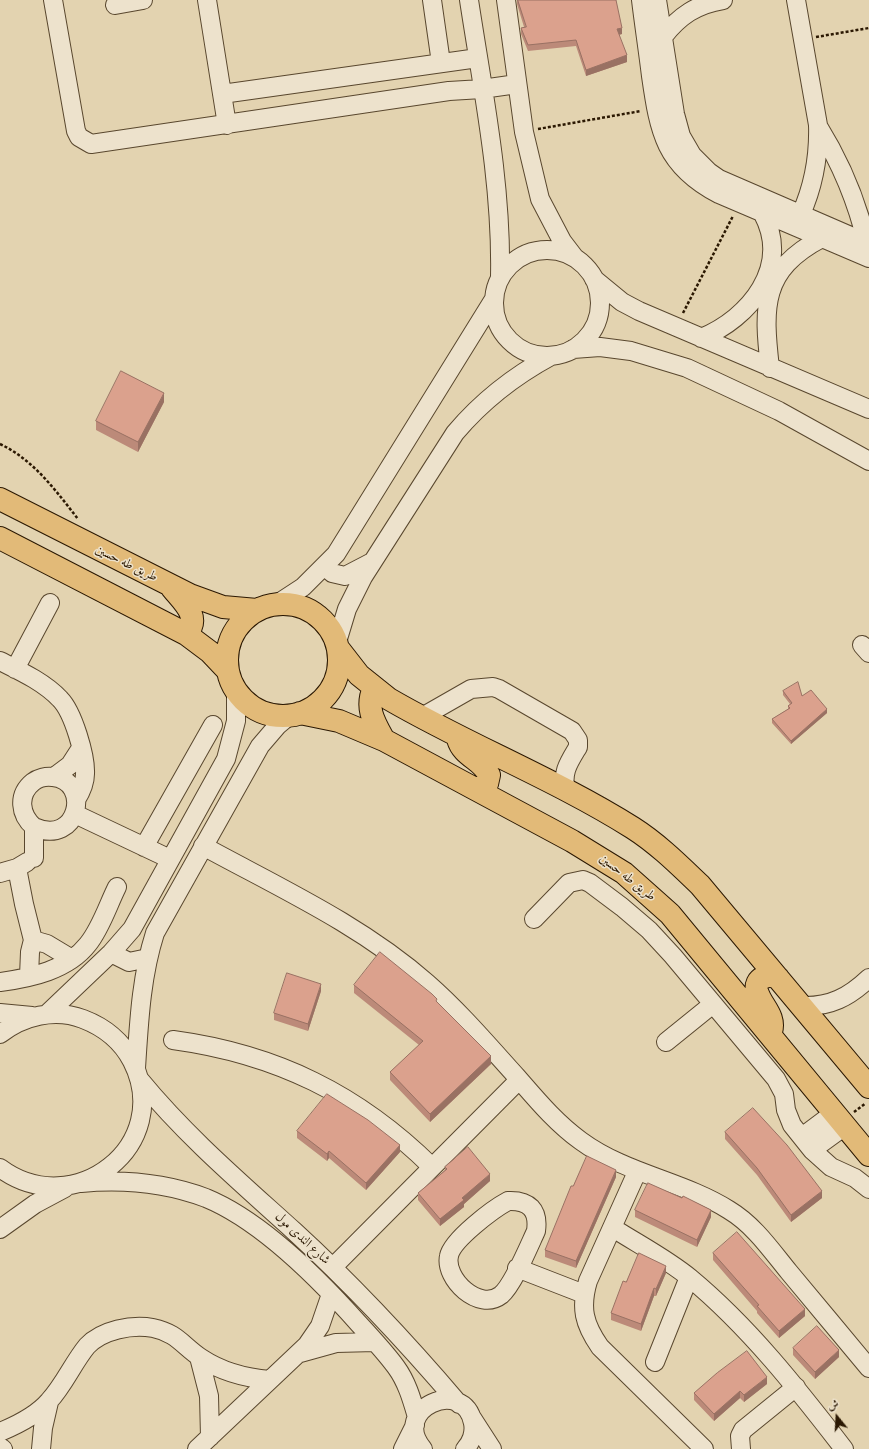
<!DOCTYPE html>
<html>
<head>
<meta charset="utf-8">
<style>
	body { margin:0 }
	#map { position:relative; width:869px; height:1449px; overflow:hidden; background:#e3d3b0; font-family:"IM FELL Double Pica",Amiri,serif }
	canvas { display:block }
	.north { position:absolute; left:817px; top:1397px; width:40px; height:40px; -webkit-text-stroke:3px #ede2cc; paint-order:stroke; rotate:342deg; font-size:11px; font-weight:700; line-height:16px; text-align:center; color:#2b1802 }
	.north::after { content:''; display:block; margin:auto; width:14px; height:18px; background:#2b1802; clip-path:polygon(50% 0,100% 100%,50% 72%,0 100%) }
</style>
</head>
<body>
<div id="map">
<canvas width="869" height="1449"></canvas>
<div class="north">ش</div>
</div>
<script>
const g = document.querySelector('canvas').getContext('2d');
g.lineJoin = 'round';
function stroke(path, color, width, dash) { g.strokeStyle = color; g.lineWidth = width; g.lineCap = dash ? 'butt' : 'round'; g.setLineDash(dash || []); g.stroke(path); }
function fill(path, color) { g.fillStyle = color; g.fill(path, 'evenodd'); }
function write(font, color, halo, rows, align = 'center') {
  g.font = font + ' "IM FELL Double Pica",Amiri,serif'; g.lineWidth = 3; g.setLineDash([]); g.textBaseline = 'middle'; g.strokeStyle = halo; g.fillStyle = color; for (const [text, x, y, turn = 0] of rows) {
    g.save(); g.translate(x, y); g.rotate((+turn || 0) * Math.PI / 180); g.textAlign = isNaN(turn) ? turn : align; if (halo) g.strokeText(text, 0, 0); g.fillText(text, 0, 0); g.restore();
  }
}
const path = new Path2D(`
	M816,37L869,28
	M538,129L641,111
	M683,313L733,216
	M0,444C34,460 56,491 78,519
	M854,1112L866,1103`);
const minor = new Path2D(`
	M53,0L76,131L79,137L91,144L449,91L482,89L517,84
	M207,0L227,125
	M432,0L441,63
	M469,0C483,92 502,184 500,277
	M506,0L524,132L540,199L562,241L575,258
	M641,0C644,25 648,51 651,76C659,132 665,166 719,194L869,258
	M657,0L675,114L681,136L692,155L709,172L719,179L869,244
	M796,0L818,125C819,157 814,185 801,214
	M115,5L143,0
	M663,37C679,16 697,4 723,0
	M222,94L478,58
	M818,126C841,163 857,201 867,244
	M494 303a53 53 0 1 1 106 0a53 53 0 1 1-106 0Z
	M594,279L622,302L639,311L869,409
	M701,338C750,318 791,267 763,214
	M573,349L600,347L631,351L687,368L779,411L869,461
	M770,368C763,307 761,270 822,238
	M326,566L332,573L345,576L370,563
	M277,604L303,587L336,554L494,299
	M337,642L347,609L363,577L455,433C482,401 514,376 551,356
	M862,645L869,653
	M0,661C20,671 44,682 60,699C73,712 86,756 85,774C85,784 81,792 76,800
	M15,669L50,603
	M422,717L471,689L493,687L499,689L572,731L578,740V747C569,762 561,773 566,791
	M54,777L70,765L81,748
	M75,814L170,859
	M203,846C280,888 361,925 427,983C460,1012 488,1045 517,1077C537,1100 556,1123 581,1141C626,1174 683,1181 729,1210C754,1225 771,1250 789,1272C816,1304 842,1336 869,1368
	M144,847L213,725
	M34,858V827C20,815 17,795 33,782C38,778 46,776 53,777C92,781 79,847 34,827
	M17,868L24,904L33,940L30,952L29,976
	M0,873L17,868L27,862
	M534,919L569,883L583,880L590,883L622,907L649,930L673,956L776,1079L784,1094L786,1110L792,1125L812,1150L831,1167L855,1178L869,1189
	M33,940L47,944L72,959
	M111,953L129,962L148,958
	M0,982C31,978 68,970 88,944C101,928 108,905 117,887
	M802,1006C830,1007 849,997 869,978
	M0,1013L32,1016
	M47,1014L111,953L132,929L226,759L236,721V690
	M0,1034C23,1016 55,1008 83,1019C104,1027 121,1040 132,1061C175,1145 74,1223 0,1168
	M173,1040C276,1054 358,1094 432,1167
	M666,1042L713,1004
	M136,1068C139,1022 141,977 155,933L260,746L278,725L290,715
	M140,1080C186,1136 240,1182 294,1231C353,1285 407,1343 459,1404
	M802,1137L834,1113
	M812,1150L845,1126
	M637,1172L588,1281C580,1308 584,1324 600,1347L704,1449
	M81,1183C124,1179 166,1183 206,1198C262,1221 319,1279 359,1324C372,1338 385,1352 396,1367C407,1382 412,1400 417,1417
	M508,1201C529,1200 539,1210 536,1231C529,1246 513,1285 501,1295C479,1312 444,1279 449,1256C452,1240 493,1209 508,1201Z
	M613,1228C638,1244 667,1259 690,1278C749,1327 797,1388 844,1449
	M0,1229L35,1204L65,1188
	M333,1267L519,1080
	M517,1268L584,1294
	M300,1353L336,1343L375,1342
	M199,1357L209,1396L210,1437
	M655,1362L689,1277
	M472,1418L492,1449
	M0,1432C17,1425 37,1415 49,1401C64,1385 73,1363 87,1346C102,1330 132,1324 153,1328C177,1333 182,1345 201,1358C222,1372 245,1378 270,1380
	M0,1447L3,1449
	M41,1449L43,1428L49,1402
	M197,1449L307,1345L320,1326L331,1294
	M403,1449L415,1425
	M423,1449C389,1409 464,1376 473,1423C475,1433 471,1443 465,1449
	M741,1449L740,1436L743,1430L796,1387`);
const major = new Path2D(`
	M0,499L190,595L223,607L257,610
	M0,538L186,634L210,652L228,671
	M172,588C183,602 202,617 186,634
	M227 660a56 56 0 1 1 112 0a56 56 0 1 1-112 0Z
	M338,648L359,675L389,699C468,745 555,779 633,828C658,844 679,865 700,885L869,1087
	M374,688C365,708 374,722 384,740
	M300,713L339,721L384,740L572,841L624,873L670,914L869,1155
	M458,739C463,757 482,759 489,775L487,784L482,788H475
	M771,1032C776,1015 761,1006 757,991C754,978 768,973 778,978`);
const wall = new Path2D(`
	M517,0H616L622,34L619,35L627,62L586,76L576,46L528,51L521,34V28L524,27L517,4Z
	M164,402L138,452L96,430V421Z
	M783,691L802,696L827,713L791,744L772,723V719L788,709V706L790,704L783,695Z
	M354,985L437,1003L491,1064L430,1122L390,1080V1072L419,1045L354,993Z
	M321,991L308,1031L274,1020V1013Z
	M297,1131L400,1152L366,1190L329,1158L327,1161L297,1138Z
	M725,1132L822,1198L791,1222L757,1175L725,1139Z
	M445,1167L490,1181L464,1204V1207L440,1226L418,1200V1193L445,1170Z
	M616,1177L576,1268L545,1257V1250L573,1186Z
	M635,1210L711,1217L697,1247L635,1217Z
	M713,1253L805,1316L779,1338L757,1313V1311L713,1260Z
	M666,1273L656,1296H654L641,1331L611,1320V1313Z
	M793,1348L839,1357L815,1379L793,1355Z
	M767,1384L744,1402L740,1398L714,1421L694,1400V1393Z`);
const shadedWall = new Path2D(`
	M622,28V34L617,35V29Z
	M627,55V62L586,76V70Z
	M164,393V402L138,452V442Z
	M827,709V713L791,744V741Z
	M321,984V991L308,1031V1024Z
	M491,1056V1064L430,1122V1114Z
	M400,1145V1152L366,1190V1183Z
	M329,1151V1158L327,1161V1154Z
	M616,1170V1177L576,1268V1261Z
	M490,1174V1181L464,1204V1207L440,1226V1219L462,1198Z
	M822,1191V1198L791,1222V1215Z
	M711,1210V1217L697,1247V1240Z
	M666,1266V1273L656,1296V1289Z
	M654,1288V1296L641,1331V1324Z
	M805,1309V1316L779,1338V1331Z
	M839,1350V1357L815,1379V1372Z
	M767,1377V1384L744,1402V1395Z
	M740,1391V1398L714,1421V1414Z`);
const building = new Path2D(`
	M518,0H616L622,28L617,29L627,55L586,70L576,40L528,45L521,28L526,27Z
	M121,371L164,393L138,442L96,421Z
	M798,682L802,696L811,690L827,709L791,741L772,719L790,708L788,706L792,703L783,691Z
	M380,952L432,994L437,999L436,1001L491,1056L430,1114L390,1072L423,1041L354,985Z
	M287,973L321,984L308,1024L274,1013Z
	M327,1094L368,1120L400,1145L366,1183L329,1151L327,1154L297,1131Z
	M753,1108L787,1145L822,1191L791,1215L757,1168L725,1132Z
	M468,1147L490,1174L462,1198L464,1200L440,1219L418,1193L447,1169L445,1167Z
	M587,1156L616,1170L576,1261L545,1250L571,1186H573Z
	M648,1183L682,1198L683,1196L711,1210L697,1240L635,1210Z
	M737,1232L805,1309L779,1331L757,1306L759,1305L713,1253Z
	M639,1253L666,1266L656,1289L654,1288L641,1324L611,1313L623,1281L626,1282Z
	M817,1326L839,1350L815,1372L793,1348Z
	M747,1351L767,1377L744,1395L740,1391L714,1414L694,1393L717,1373Z`);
const streetNames = [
	["طريق طه حسين",126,564,26],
	["طريق طه حسين",627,878,38],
	["شارع الندى مول",302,1239,43]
];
stroke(minor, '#59472e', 20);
stroke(major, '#2b1802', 24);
stroke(path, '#2b1802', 2.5, [3, 2]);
stroke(minor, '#ede2cc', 18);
stroke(major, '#e2ba78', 22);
fill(wall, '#bc8a79');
fill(shadedWall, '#997163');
fill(building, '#dba18d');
stroke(building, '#997163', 1);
write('13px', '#2b1802', '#ede2cc', streetNames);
</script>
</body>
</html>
